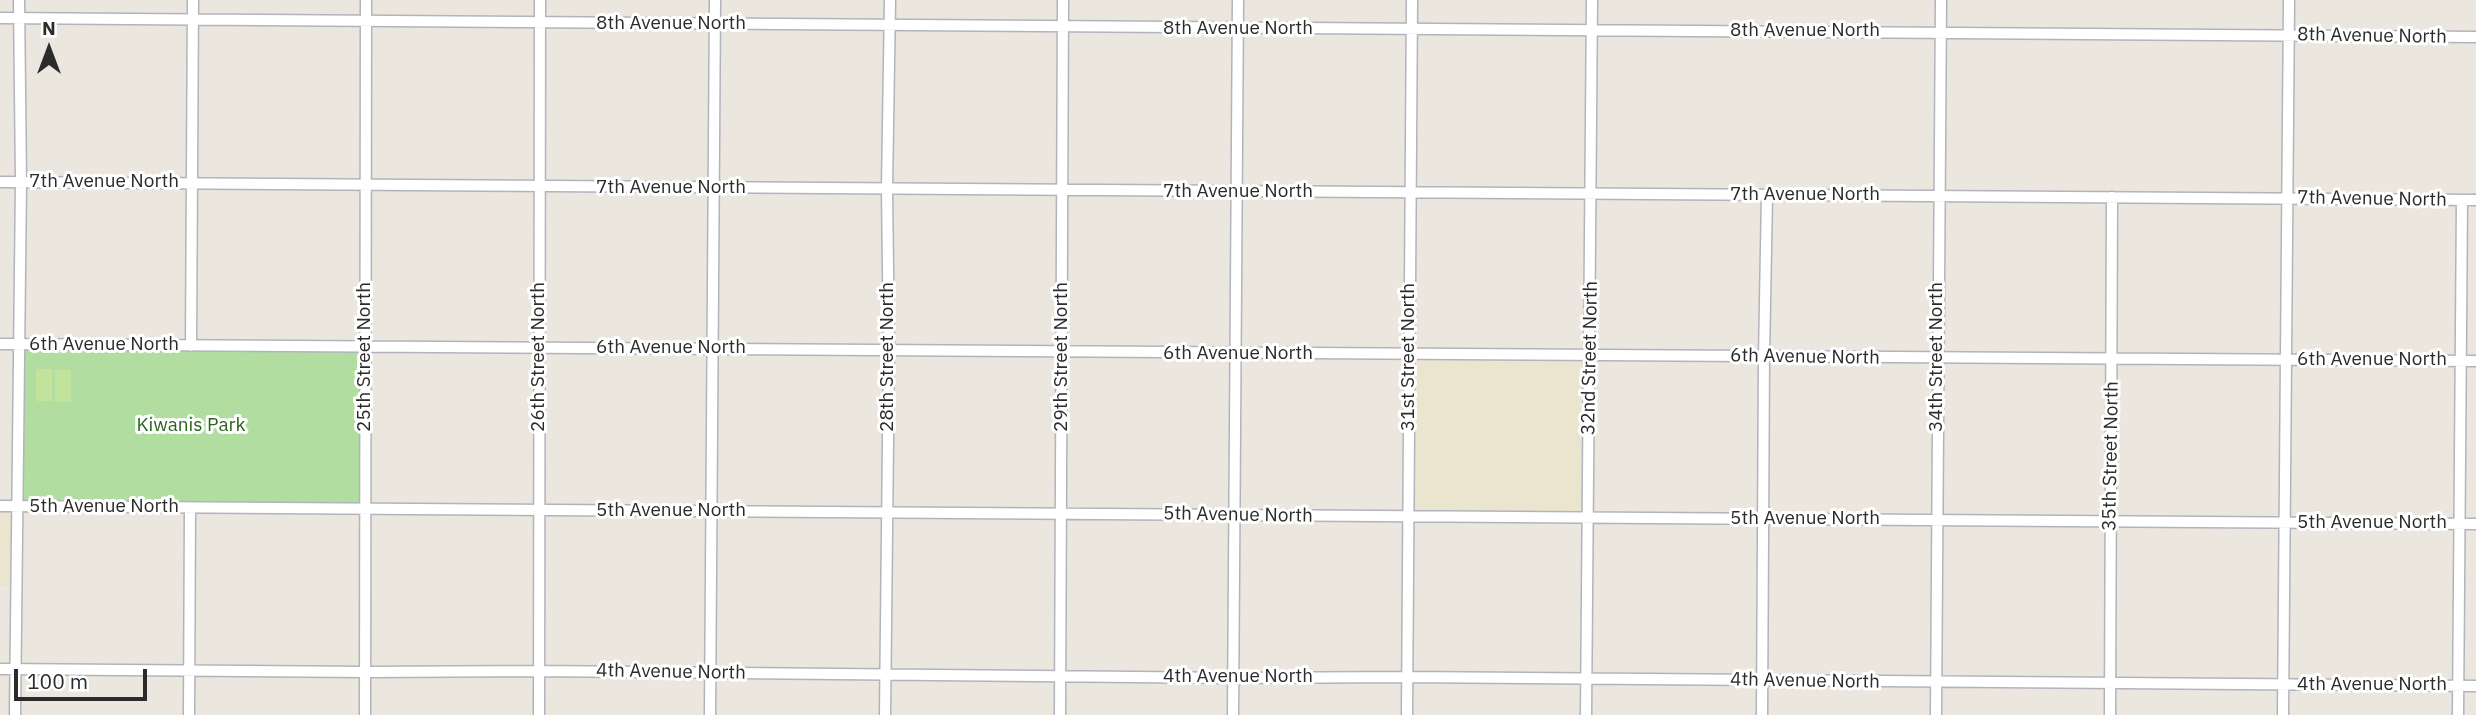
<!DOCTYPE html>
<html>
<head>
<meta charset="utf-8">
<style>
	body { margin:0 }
	#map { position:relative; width:2476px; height:715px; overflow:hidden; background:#ebe6de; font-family:"IBM Plex Sans",sans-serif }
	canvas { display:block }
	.north { position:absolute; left:14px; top:14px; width:70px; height:70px; -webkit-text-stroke:5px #fff; paint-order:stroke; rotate:0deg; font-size:19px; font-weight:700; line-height:28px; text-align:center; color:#2b2b2b }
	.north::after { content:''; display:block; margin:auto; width:24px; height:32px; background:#2b2b2b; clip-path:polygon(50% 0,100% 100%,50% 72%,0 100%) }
	.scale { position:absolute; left:14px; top:669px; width:133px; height:32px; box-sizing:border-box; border:4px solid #2b2b2b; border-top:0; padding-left:9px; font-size:21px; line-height:24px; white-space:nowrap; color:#2b2b2b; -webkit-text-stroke:5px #fff; paint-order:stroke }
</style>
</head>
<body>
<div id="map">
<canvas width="2476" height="715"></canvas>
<div class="north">N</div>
<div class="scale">100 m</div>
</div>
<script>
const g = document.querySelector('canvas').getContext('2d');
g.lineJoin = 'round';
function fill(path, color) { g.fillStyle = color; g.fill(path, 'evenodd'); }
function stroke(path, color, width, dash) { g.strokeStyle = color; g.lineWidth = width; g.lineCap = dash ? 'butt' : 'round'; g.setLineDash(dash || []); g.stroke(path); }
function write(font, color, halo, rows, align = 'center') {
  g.font = font + ' "IBM Plex Sans",sans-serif'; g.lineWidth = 6; g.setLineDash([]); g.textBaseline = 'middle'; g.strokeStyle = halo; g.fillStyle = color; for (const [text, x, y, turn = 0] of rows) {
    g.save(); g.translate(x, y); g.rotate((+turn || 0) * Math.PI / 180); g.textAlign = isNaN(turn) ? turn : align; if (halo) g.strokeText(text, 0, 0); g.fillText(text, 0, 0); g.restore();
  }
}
const education = new Path2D(`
	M1590,354L1588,518L1408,517L1409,355Z
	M0,506L17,507L16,586H0Z`);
const green = new Path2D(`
	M19,344L365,346V509L17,507Z`);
const pitch = new Path2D(`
	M36,369H52V401H36Z
	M55,370H71V402H55Z`);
const minor = new Path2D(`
	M0,18L2476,37
	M0,182L2476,200
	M0,344L2476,361
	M191,346L193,0
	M0,506L2476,524
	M0,669L366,672L539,671L1233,678L1407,677L2476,686
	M15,715L21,182L19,0
	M189,715L190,508
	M365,715L366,0
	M539,715L540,0
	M710,715L715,0
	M885,715L889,349L887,189L890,0
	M1060,715L1063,0
	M1233,715L1238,0
	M1407,715L1412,0
	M1586,715L1592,0
	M1762,715L1764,356L1767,195
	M1936,715L1941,0
	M2110,715L2112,197
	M2283,715L2289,0
	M2458,715L2462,200`);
const streetNames = [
	["8th Avenue North",671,24],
	["8th Avenue North",1238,29],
	["8th Avenue North",1805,31],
	["8th Avenue North",2372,36,1],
	["7th Avenue North",104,182],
	["7th Avenue North",671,188],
	["7th Avenue North",1238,192],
	["7th Avenue North",1805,195],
	["7th Avenue North",2372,199,1],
	["6th Avenue North",104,345],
	["6th Avenue North",671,348],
	["6th Avenue North",1238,354],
	["25th Street North",365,357,-90],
	["26th Street North",539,357,-90],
	["28th Street North",888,357,-90],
	["29th Street North",1062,357,-90],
	["31st Street North",1409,357,-90],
	["6th Avenue North",1805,357,1],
	["34th Street North",1937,357,-90],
	["32nd Street North",1590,358,-89],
	["6th Avenue North",2372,360],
	["35th Street North",2111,456,-89],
	["5th Avenue North",104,507],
	["5th Avenue North",671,511],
	["5th Avenue North",1238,515,1],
	["5th Avenue North",1805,519],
	["5th Avenue North",2372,523],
	["4th Avenue North",671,672,1],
	["4th Avenue North",1238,677],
	["4th Avenue North",1805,681,1],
	["4th Avenue North",2372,685]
];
const parkNames = [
	["Kiwanis Park",191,426]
];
fill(education, '#ebe4cf');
fill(green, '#b1dda0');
fill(pitch, '#c1e39c');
stroke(minor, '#b2b4bd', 13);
stroke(minor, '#fff', 10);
write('19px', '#2b2b2b', '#fff', streetNames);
write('19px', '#2b6221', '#fff', parkNames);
</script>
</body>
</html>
